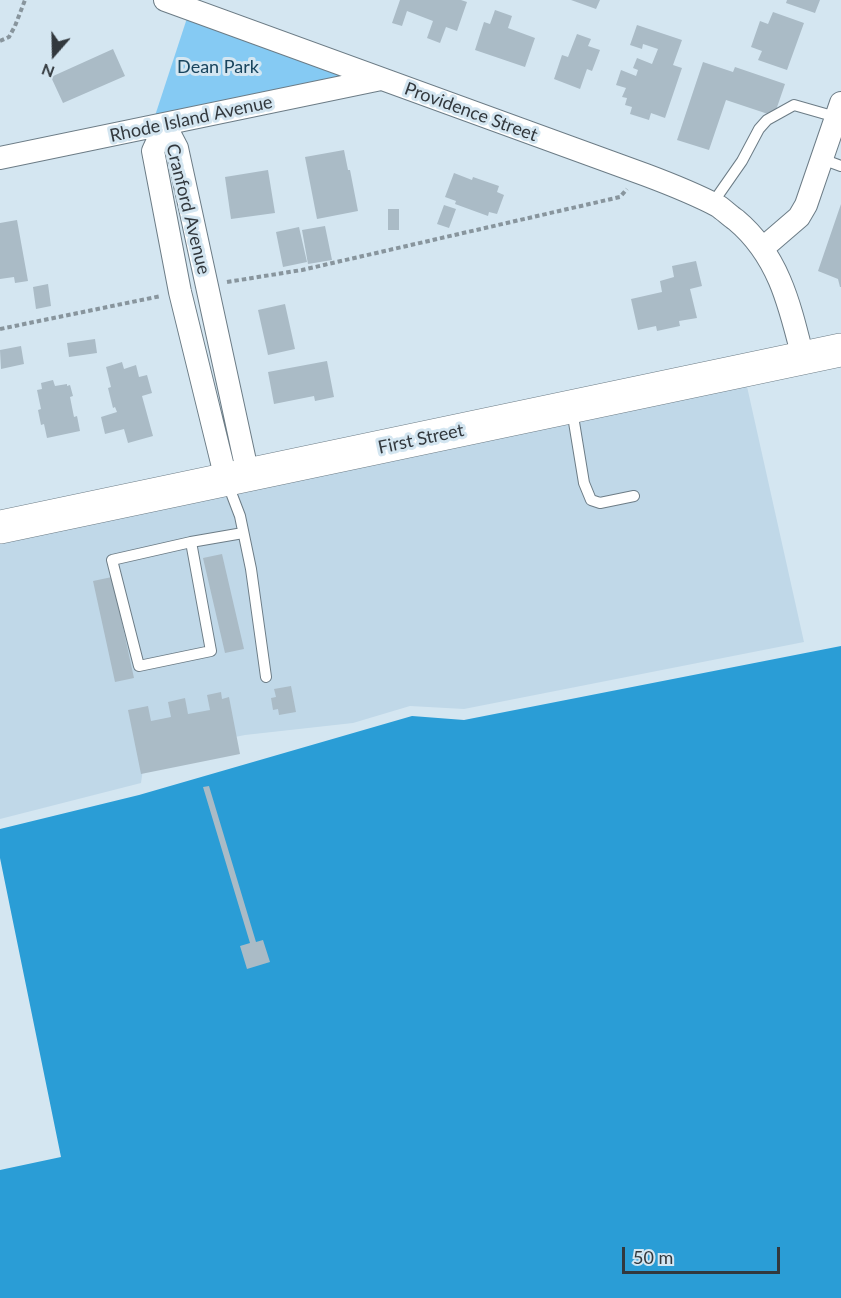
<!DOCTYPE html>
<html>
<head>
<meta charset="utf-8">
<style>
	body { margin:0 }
	#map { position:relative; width:841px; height:1298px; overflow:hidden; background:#d4e6f1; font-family:Lato,sans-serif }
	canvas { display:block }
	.north { position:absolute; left:24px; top:24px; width:60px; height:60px; -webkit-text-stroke:4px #d4e6f1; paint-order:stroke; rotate:200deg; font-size:16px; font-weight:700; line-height:24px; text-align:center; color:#32383d }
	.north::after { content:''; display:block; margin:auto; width:21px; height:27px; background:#32383d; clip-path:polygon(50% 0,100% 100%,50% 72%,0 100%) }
	.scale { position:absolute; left:622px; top:1247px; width:158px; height:27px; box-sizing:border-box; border:3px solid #32383d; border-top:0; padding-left:8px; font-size:18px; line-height:21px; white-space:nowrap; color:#32383d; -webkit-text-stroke:4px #d4e6f1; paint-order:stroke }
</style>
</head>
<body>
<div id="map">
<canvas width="841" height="1298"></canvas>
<div class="north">N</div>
<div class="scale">50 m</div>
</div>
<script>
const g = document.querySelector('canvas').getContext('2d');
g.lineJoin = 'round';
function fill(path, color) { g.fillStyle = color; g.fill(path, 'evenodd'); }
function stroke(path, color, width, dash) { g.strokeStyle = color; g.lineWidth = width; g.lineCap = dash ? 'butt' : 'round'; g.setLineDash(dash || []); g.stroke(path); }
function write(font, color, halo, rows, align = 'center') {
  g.font = font + ' Lato,sans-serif'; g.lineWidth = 6; g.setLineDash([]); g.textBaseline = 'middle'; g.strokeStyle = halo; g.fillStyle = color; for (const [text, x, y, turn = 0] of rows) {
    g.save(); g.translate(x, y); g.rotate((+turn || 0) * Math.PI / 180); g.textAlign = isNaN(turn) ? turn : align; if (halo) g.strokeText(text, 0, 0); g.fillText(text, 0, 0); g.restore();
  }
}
const built = new Path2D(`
	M746,382L804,642L464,709L410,706L353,723L245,735L145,755L141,783L0,819V539Z`);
const green = new Path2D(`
	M190,9L381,79L151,128Z`);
const water = new Path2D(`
	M841,646V1298H0V1170L61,1157L0,858V829L139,795L412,716L464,720Z`);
const building = new Path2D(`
	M400,0H461L467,2L457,31L446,27L440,43L427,38L433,21L407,11L402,26L392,23Z
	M571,0H600L596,9Z
	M787,0H820L815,13L786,3Z
	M495,10L512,16L508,28L535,38L525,67L475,50L484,22L490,24Z
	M773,12L804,23L787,70L758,60L762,51L751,47L760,21L768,24Z
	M637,25L682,40L673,65L682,68L665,118L651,113L649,120L630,114L632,107L625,105L627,98L622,97L626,88L616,85L621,70L636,76L638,70L633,68L637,58L652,64L658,49L643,44L642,49L630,45Z
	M577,34L591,39L588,46L600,50L592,71L587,69L580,89L554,79L562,55L568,57Z
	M113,49L125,76L63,103L51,77Z
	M703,62L733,72L735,67L785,84L774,116L726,100L709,150L677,140Z
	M344,150L348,170H350L358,211L317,219L305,157Z
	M268,170L275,213L231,219L225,177Z
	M454,173L472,180L473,177L499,186L497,192L504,195L497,214L489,212L488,216L455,204L456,201L445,197Z
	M841,204V287H840L838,279L818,271Z
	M444,205L456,209L449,228L437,224Z
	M388,209H399V230H388Z
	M17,220L28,281L15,283L14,277L0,279V223Z
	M325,226L332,260L308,264L302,230Z
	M299,227L307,262L283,267L276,232Z
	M696,261L702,286L690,289L697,318L679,321L680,326L657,331L656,326L638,330L631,299L662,292L660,281L674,277L672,266Z
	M48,284L51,306L36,309L33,287Z
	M285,304L295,349L268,355L258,310Z
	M95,339L97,353L69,357L67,343Z
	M21,346L24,364L1,369L0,350Z
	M327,361L334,397L315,401L314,396L274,404L268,372Z
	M122,362L124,369L136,365L139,377L147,375L152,393L142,396L153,436L128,443L124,429L105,434L101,417L117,412L115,407L113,408L108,388L111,387L106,367Z
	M53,380L55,386L67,384V386L70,385L73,396L70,397L74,417L77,416L80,431L47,438L44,424L41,425L38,410L41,409L37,390L42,389L41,383Z
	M222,554L244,649L225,653L203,558Z
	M112,577L134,678L115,682L93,581Z
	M291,686L296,712L279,715L278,709L273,710L271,698L276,697L274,689Z
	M221,692L222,699L229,697L240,754L141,774L128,710L148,706L151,721L171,717L168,702L185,698L188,714L210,710L207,695Z
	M209,786L256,942L263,940L270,962L247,969L240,946L250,943L203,787Z`);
const path = new Path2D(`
	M0,41L9,37L15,26L25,0
	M227,282L302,270L620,197L627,189
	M0,329L161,296`);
const lane = new Path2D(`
	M822,159L841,166
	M712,204L742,161L759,129L767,120L794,105L836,117
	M572,410L584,483L591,500L600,503L634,496
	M227,482L240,516L251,569L266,677
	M191,542L211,651L139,666L112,560L191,542L243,533`);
const street = new Path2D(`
	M165,0L646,175C670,184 695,194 718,206C724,210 730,216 736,220C779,256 790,306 803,358
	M165,125L153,151L180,292L226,479
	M165,125L177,148L248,475
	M0,158L381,79
	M763,248L799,217L806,205L841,103`);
const primary = new Path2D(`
	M0,527L841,350`);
const parkNames = [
	["Dean Park",218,67]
];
const streetNames = [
	["Providence Street",471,112,20],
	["Rhode Island Avenue",191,119,-12],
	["Cranford Avenue",188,209,76],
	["First Street",421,439,-12]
];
fill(built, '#c0d8e8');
fill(green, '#85caf3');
fill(water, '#2a9dd6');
fill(building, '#aabbc6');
stroke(lane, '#6c7c86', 12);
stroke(street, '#6c7c86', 24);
stroke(primary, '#6c7c86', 34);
stroke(path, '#88959d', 4, [4.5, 3]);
stroke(lane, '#fff', 10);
stroke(street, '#fff', 22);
stroke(primary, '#fff', 33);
write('18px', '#18445d', '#d4e6f1', parkNames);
write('18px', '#32383d', '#d4e6f1', streetNames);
</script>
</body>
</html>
